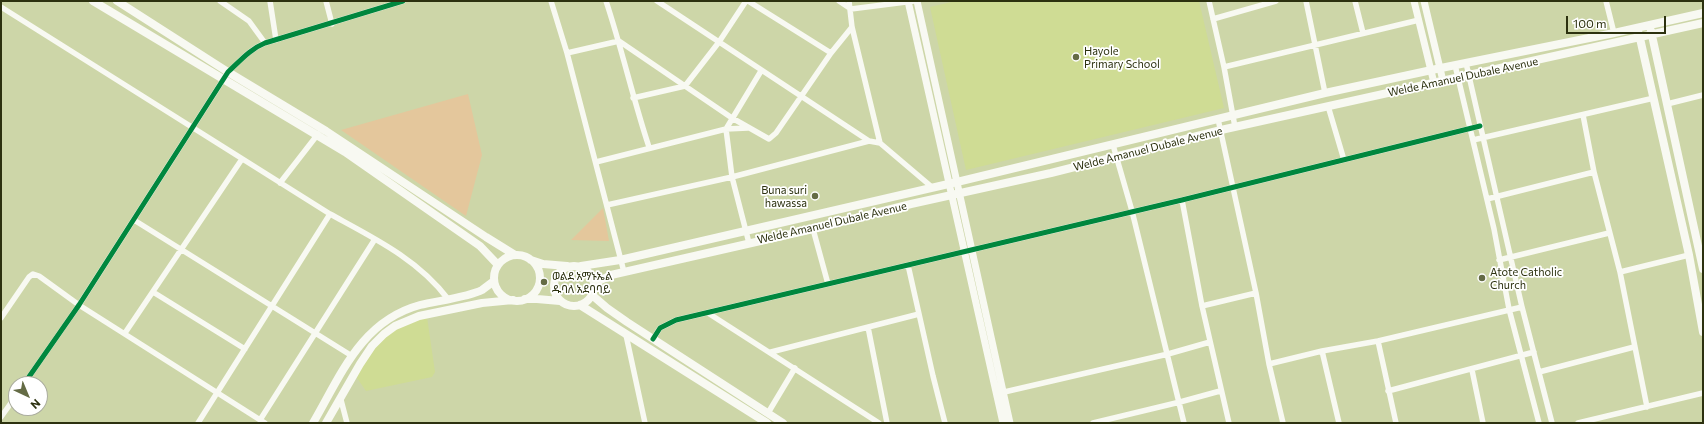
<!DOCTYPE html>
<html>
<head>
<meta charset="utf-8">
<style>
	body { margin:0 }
	#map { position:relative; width:1704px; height:424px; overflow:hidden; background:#cdd6a8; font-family:Commissioner,sans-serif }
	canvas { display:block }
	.frame { position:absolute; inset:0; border:2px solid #2c310f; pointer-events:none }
	.north { position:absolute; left:8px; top:376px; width:40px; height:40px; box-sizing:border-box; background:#fff; border:1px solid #abad9f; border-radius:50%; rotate:136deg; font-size:11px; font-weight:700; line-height:16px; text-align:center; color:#2c310f }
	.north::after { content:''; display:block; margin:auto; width:14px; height:18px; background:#646b45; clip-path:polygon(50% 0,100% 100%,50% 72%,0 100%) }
	.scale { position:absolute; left:1566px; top:16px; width:100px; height:18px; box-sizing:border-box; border:2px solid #2c310f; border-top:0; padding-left:5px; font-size:12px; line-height:14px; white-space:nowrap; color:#2c310f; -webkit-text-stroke:3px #fff; paint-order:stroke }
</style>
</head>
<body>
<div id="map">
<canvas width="1704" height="424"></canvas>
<div class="frame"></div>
<div class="north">N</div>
<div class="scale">100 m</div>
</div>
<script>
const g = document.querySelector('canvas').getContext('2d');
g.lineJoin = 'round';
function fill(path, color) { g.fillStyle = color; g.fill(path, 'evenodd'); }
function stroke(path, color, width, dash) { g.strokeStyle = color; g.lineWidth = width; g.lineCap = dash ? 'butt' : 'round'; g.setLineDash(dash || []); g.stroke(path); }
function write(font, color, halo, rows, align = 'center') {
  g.font = font + ' Commissioner,"Noto Sans Ethiopic",sans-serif'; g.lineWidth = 3.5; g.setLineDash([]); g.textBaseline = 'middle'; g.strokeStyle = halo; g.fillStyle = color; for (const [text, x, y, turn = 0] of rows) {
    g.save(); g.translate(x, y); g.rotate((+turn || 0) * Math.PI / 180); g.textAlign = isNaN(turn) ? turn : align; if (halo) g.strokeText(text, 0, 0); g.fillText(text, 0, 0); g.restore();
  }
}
const built = new Path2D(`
	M956,1H1199L1224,108L966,170L930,7Z
	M427,317L435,372L432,377L366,391L357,378L358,373L381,340L394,329Z`);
const green = new Path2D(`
	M468,94L482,155L466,216L341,130Z
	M603,208L609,241L571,240Z`);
const minor = new Path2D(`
	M220,1L249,21L265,43
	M270,1L276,40
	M326,1L332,24
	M551,1L567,53L624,272
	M606,1C622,49 633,99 649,147
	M657,1L869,141L880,143L933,188
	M748,1L831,53
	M839,1L851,9L914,1
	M849,1L852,27L880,143
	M1209,1L1224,67L1235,127
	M1306,1L1325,93
	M1355,1L1363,33
	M1606,1L1614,33
	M1,7L330,214C372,237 418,259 448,299
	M1213,19L1276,1
	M567,53L619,41L685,86L732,118L769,139L776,133L831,53L852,27
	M1466,63L1522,307L1552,423
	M1455,65L1494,229L1509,309L1539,423
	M1224,67L1419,20
	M633,98L685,86L719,42L746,1
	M1667,104L1703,95
	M1328,106L1344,160
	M1583,115L1594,172L1620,272L1647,407
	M1218,119L1256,293L1269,364L1283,423
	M1473,140L1654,98
	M1113,145L1132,211L1184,423
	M596,162L726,129L748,128
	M280,183L318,134
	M1487,199L1594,172
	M1182,200L1202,306L1229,423
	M607,205L732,177L869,141
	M134,220L352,356
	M813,229L828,284
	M749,243L732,177L726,129L761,71
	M1499,260L1609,233
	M908,265L933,376L945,423
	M1620,272L1689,255
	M153,292L245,349
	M1202,306L1256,293
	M708,313L879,423
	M1,318L29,277L33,274L39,276L79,305L265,423
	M868,327L887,423
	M125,333L242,159
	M626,335L645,423
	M653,339L660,328L676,320L1182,200L1480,126
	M1378,341L1396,423
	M1322,351L1339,423
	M771,352L919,314
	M1269,364L1322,351L1378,341L1522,307
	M1472,370L1483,423
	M1539,372L1634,347
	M24,384L79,305L228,72C240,61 250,49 265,43L403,1
	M1388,391L1534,352
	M1000,393L1168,354L1210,342
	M341,400L347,423
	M768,413L795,368
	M1,417L16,396
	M260,420L375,239
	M198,423L330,214
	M1093,423L1180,402L1220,391
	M1578,423L1703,393`);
const tertiary = new Path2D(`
	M908,1L1003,423
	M917,1L1010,423
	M1414,1L1434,83
	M1424,1L1443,81`);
const secondary = new Path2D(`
	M93,1L345,152L480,246L498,265
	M117,1L228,72L326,131L486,237L515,255
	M1651,31L1703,269
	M1639,34L1689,255L1703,332
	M494 278a23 23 0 1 1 46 0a23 23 0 1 1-46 0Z
	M531,260L543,264L567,266
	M554 286a20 20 0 1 1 40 0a20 20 0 1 1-40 0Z
	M581,266L620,260L957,182L1325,93L1441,68L1614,33L1703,13
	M595,283L611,275L813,229L911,204L1051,173L1221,130L1703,23
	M592,295L607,308L627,322L783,423
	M525,299H537L560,301
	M580,305L767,423
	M313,423C341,375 361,321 420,305C436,301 469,297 482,290C486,287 490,284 494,281
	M326,423L360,364L372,346L384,334L395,326L419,316L482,303L513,300`);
const cycleway = new Path2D(`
	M653,339L660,328L676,320L1182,200L1480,126
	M24,384L79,305L228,72C240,61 250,49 265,43L403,1`);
const markers = [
	[1076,57,4,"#646b45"],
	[815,196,4,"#646b45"],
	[1482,278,4,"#646b45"],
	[544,282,4,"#646b45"]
];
const poiNames = [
	["Hayole",1084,51],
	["Primary School",1084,64],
	["Buna suri",807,190,"right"],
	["hawassa",807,203,"right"],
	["Atote Catholic",1490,272],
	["Church",1490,285],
	["ወልደ አማኑኤል",552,276],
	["ዱባለ አደባባይ",552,289]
];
const streetNames = [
	["Welde Amanuel Dubale Avenue",1463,77,-12],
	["Welde Amanuel Dubale Avenue",1148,149,-14],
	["Welde Amanuel Dubale Avenue",832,223,-13]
];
fill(built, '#cfdc94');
fill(green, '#e4c79c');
stroke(minor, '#f8f9f2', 5.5);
stroke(tertiary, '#f8f9f2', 7);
stroke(secondary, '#f8f9f2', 8);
stroke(cycleway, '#00873e', 5);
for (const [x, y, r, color] of markers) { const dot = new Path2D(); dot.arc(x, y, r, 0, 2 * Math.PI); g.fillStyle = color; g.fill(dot); stroke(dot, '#fff', 1.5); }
write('11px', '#2c310f', '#fff', poiNames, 'left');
write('11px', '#2c310f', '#fff', streetNames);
</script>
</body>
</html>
